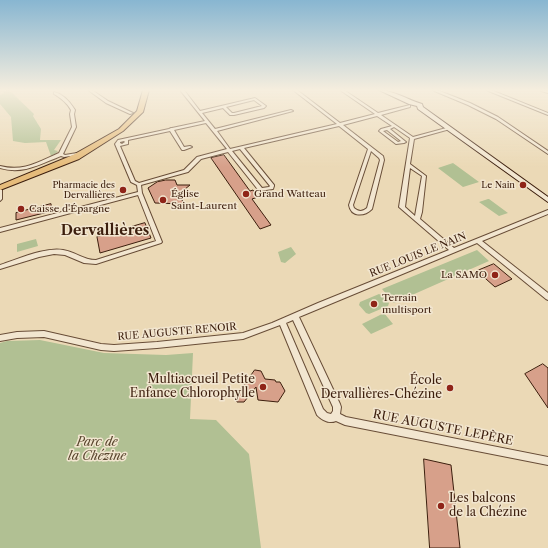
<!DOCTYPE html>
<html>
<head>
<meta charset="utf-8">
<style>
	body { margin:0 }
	canvas { display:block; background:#ebd9b6 }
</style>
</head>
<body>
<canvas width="548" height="548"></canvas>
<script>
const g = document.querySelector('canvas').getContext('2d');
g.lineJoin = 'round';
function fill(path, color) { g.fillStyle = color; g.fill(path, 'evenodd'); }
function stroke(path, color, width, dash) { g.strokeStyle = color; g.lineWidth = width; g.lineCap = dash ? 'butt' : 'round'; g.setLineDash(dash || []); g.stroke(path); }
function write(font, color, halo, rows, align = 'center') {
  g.font = font + ' "Libre Caslon Text",serif'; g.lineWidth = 3; g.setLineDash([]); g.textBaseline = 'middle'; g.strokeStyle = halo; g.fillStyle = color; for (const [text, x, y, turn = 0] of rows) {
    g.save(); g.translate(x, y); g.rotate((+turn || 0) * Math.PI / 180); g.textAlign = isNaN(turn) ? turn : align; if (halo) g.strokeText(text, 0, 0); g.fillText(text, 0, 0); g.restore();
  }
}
const green = new Path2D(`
	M9,90L34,114L33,116L41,129L40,140H61L54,150L58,151L55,154L51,156L46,142L25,143L13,141L11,117L0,104V95L4,93L2,91Z
	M453,163L479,182L463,187L438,168Z
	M488,199H489L508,213L499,216L479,202Z
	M36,239L38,246L17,252V244Z
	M291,247L296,254L285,263L281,262L278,252Z
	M477,250L489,261L394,303L382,289Z
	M379,294L381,295L389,303L388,306L369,314L366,313L359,305L360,302Z
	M384,313L393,324L371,334L362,324Z
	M40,340L104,353L166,355L193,353L190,419L216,420L249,454L261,548H0V343L7,341Z`);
const building = new Path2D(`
	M224,155L250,191L253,190L258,197L252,199L271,225L260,229L211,158Z
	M166,180H175L177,185H190L179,194L184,204L155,203L148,188L157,182Z
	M51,204L52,211L16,220V213Z
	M145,223L151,238L100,253L97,237Z
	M494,264L512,279L495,287L477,271Z
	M543,364L548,368V408L525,374Z
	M255,370L261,371L265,379L275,380L276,382H280L285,391L278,402L258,400L256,387L244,402H237L235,398Z
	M424,459L451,465L460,548H430Z`);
const street = new Path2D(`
	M88,90H92L108,101L133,113L130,114L106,103Z
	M180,90H184L200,111L255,98L266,106L264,108L234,115H230L223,108L202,113L215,129L291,110L293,111L217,131L230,149L337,124L293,90H297L340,123L375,114L340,90H344L378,113L410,105V107L381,115L413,137L450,127V129L414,139L410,164L426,176L422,212L420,219L454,248L548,210V214L482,241L548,293V300L546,299L477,243L299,317L340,404L341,407L340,414L346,417L548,457V465L345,425L336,421C329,424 322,420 317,415L280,325L243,339L157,348L114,351L101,350L44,337L17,338L0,341V335L17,332L44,331L101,344L114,345L157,342L243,333L272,323L318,303L449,250L399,207L410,138L394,127L390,129L406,142L404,143L396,144L379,131L381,129L392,126L377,116L343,125L383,156L384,160L372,209C364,217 351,217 349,205L368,149L339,126L244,148L274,185V186L273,189L259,191L228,152L201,159L188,172L141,185L142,193L162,242L161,243L96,264L84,263L65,255L54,254L39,257L0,269V265C19,259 44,247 63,250C76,252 83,260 96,260L156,241L138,195L0,232V228L138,192L137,185L131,182L115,144L118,140L169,129L171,128H172L205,121ZM254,100L262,106L234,113H232L226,107ZM206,123L227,149L197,157L184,170L139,183L135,181L120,146L128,144V140L170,131L182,150H184L192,147L190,146L184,147L174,130ZM387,130L401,141L398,142L383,131ZM124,141L125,142L122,144L120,143V142ZM240,149L270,186L269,187L262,188L232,151ZM371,151L379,158L380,160L367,208C362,212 359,212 354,208L353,205ZM410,168L422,176L415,216L405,207ZM293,320L333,407V411L331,414L327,413L323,409L286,323Z
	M432,90H437L470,103L498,117L548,151V154L496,119L468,105Z
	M486,90H491L548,113V115Z
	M540,90L548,91V93L541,91Z
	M54,92C63,94 70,102 75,110L74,114L76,127L63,154L65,155L83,152H84V154L64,157L61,156C40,164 23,175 0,168V166C24,172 38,162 59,153L72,127L70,114L71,110C67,103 61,98 54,94Z
	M0,189L2,190V199L0,201Z`);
const secondary = new Path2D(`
	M379,90C393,90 408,100 422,104L423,107L548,197V202L418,109L417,106L409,104Z`);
const primary = new Path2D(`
	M143,90H149L143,112L123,131L79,159L0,190V185L73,155L119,129L137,111Z`);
const markers = [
	[523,185,4,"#8f2418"],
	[123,190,4,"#8f2418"],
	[246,194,4,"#8f2418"],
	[163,200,4,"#8f2418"],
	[21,209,4,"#8f2418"],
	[495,275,4,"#8f2418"],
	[374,304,4,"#8f2418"],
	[263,387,4,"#8f2418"],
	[450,388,4,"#8f2418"],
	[441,506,4,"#8f2418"]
];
const farPoinames = [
	["Pharmacie des",115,185],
	["Dervallières",115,195],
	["Le Nain",515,185]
];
const poiNames = [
	["Église",171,194],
	["Saint-Laurent",171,206],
	["Grand Watteau",254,194],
	["Caisse d'Épargne",29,209],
	["La SAMO",487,275,"right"],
	["Terrain",382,298],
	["multisport",382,310]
];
const streetNames = [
	["RUE LOUIS LE NAIN",418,255,-22],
	["RUE AUGUSTE RENOIR",177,332,-5]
];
const nearPoinames = [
	["Multiaccueil Petite",255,380],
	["Enfance Chlorophylle",255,394],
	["École",442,381],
	["Dervallières-Chézine",442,395],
	["Les balcons",449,499,"left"],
	["de la Chézine",449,513,"left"]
];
const nearStreetnames = [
	["RUE AUGUSTE LEPÈRE",443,428,11]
];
const nearParknames = [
	["Parc de",97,443],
	["la Chézine",97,457]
];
const districtNames = [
	["Dervallières",105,231]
];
fill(green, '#b1c093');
fill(building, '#d7a08a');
stroke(building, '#3c1e0d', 1);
stroke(street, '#684d37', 2);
stroke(secondary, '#3c1e0d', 2);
stroke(primary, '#3c1e0d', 2);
fill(street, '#f2e6d0');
fill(secondary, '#f2e6d0');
fill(primary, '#e6bc7b');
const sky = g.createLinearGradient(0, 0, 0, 167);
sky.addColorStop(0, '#88b6d1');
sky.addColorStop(0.54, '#f6eede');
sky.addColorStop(1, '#f6eede00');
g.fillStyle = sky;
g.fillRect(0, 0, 548, 167);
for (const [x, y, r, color] of markers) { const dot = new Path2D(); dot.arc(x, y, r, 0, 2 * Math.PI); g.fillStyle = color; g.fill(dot); stroke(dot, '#f2e6d0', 1.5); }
write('9px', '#3c1e0d', '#f2e6d0', farPoinames, 'right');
write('10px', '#3c1e0d', '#f2e6d0', poiNames, 'left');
write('10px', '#3c1e0d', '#f2e6d0', streetNames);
write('12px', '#3c1e0d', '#f2e6d0', nearPoinames, 'right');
write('12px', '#3c1e0d', '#f2e6d0', nearStreetnames);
write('italic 12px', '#59462e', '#f2e6d0', nearParknames);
write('bold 14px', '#3c1e0d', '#f2e6d0', districtNames);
</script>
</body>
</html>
